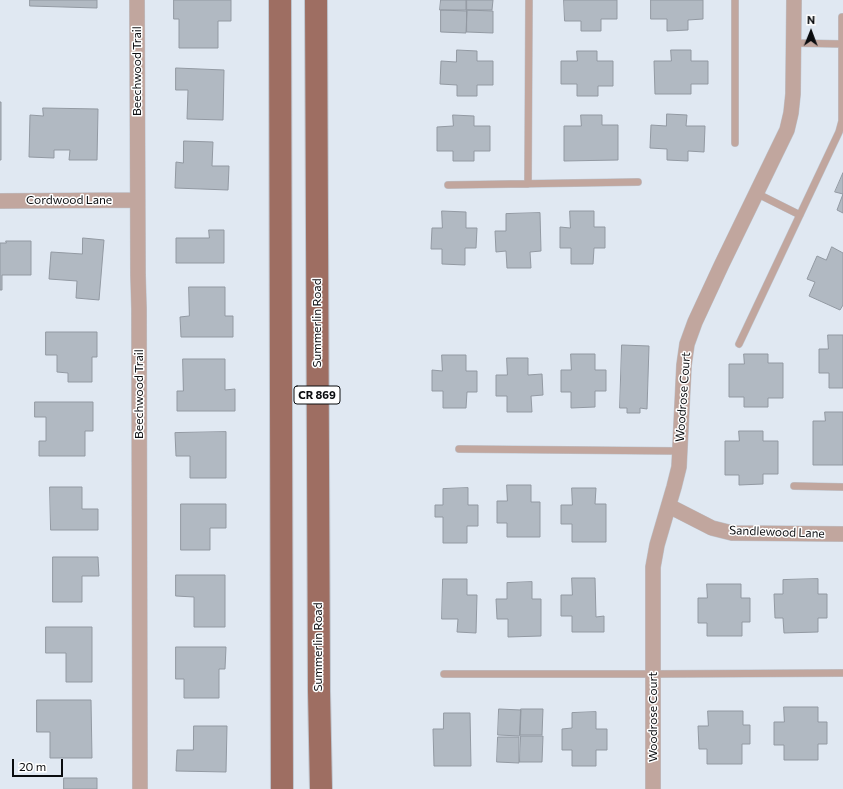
<!DOCTYPE html>
<html>
<head>
<meta charset="utf-8">
<style>
	body { margin:0 }
	#map { position:relative; width:843px; height:789px; overflow:hidden; background:#e0e8f2; font-family:Commissioner,sans-serif }
	canvas { display:block }
	.north { position:absolute; left:791px; top:12px; width:40px; height:40px; -webkit-text-stroke:3px #fff; paint-order:stroke; rotate:1deg; font-size:11px; font-weight:700; line-height:16px; text-align:center; color:#0a0c0f }
	.north::after { content:''; display:block; margin:auto; width:14px; height:18px; background:#0a0c0f; clip-path:polygon(50% 0,100% 100%,50% 72%,0 100%) }
	.scale { position:absolute; left:12px; top:759px; width:51px; height:18px; box-sizing:border-box; border:2px solid #0a0c0f; border-top:0; padding-left:5px; font-size:12px; line-height:14px; white-space:nowrap; color:#0a0c0f; -webkit-text-stroke:3px #fff; paint-order:stroke }
</style>
</head>
<body>
<div id="map">
<canvas width="843" height="789"></canvas>
<div class="north">N</div>
<div class="scale">20 m</div>
</div>
<script>
const g = document.querySelector('canvas').getContext('2d');
g.lineJoin = 'round';
function fill(path, color) { g.fillStyle = color; g.fill(path, 'evenodd'); }
function stroke(path, color, width, dash) { g.strokeStyle = color; g.lineWidth = width; g.lineCap = dash ? 'butt' : 'round'; g.setLineDash(dash || []); g.stroke(path); }
function write(font, color, halo, rows, align = 'center') {
  g.font = font + ' Commissioner,sans-serif'; g.lineWidth = 3; g.setLineDash([]); g.textBaseline = 'middle'; g.strokeStyle = halo; g.fillStyle = color; for (const [text, x, y, turn = 0] of rows) {
    g.save(); g.translate(x, y); g.rotate((+turn || 0) * Math.PI / 180); g.textAlign = isNaN(turn) ? turn : align; if (halo) g.strokeText(text, 0, 0); g.fillText(text, 0, 0); g.restore();
  }
}
const building = new Path2D(`
	M30,0H97V8L30,6Z
	M174,0H231V21H218V48H179V19H174Z
	M441,0H466V10H440Z
	M467,0H493L492,10H467Z
	M564,0H617V19H601V31H581V21H565Z
	M651,0H703V19L688,20V30L667,31V19H651Z
	M441,10L467,11L466,33L441,32Z
	M467,10L493,11V33L467,32Z
	M457,50L477,51V61H493V85H477V96H457V85L440,84L441,61L456,62Z
	M671,50H691V61H708V84H691V94H655L654,61H671Z
	M577,51H597V61H613V86H598V96H577V84H561V61H577Z
	M176,68L224,70L223,120L187,119L188,90H176Z
	M0,102H1V160H0Z
	M43,108L98,109L97,160H69L70,150H54V158L29,157L30,115L43,116Z
	M667,114L687,115L686,126H705L704,152L688,151V161L667,160V149L650,148L651,125L666,126Z
	M453,115L474,116V126H490V151H474V161H453V151H437V127L453,126Z
	M581,115H602V125H618V160L564,161V126H581Z
	M184,141L213,142L212,166H229L228,190L175,188L176,162L183,163Z
	M843,173V213L837,210L843,194L835,192Z
	M442,211L466,212V228H477L476,248H465V265L442,264V249H431L432,228H442Z
	M570,211H594V227H605V248H594L593,264H571V248H560V227L570,228Z
	M540,213L541,251L530,252L531,268H507L506,251L496,252L495,231H506V214Z
	M209,230H224V263H176V238H209Z
	M83,238L104,240L99,300L76,298L77,281L49,279L51,252L82,254Z
	M6,241H31V275H2V290H0V243H6Z
	M832,247L843,253V305L840,310L809,296L815,282L807,279L817,256L826,260Z
	M189,287H225V316H233V337H181L180,317L189,316Z
	M46,332H97V357H92V382H68V373L57,372V355H46Z
	M828,335H843V388H829V373H819V349H828Z
	M622,345L649,346L647,409L640,408V413H627V408H620Z
	M571,354H595V370H606V391H595V407L571,408V392H561V370H571Z
	M744,354H768V363H783V398H768V407H744V397H729V364H744Z
	M442,355H466V371H477V392H467L466,408H443V391H432V370L442,371Z
	M507,358H528V375L542,374L543,395L531,396L532,412H507V396H496V375H507Z
	M183,359H225V390L235,389V411H177V391H183Z
	M35,402H93V431H85V456H39V441H46V417H35Z
	M825,412H843V465H813V421H825Z
	M739,431H763V441H778V474H763V484L739,485V475H725V441H739Z
	M226,432V478H190V456H176L175,433Z
	M507,485H531V502H540V537H507V523H497V501H507Z
	M50,487H82V509H98V530H51Z
	M468,488V505H478V526H467V543H443V517H435V505H443V489Z
	M572,488H596L595,504H606V542H572V524H561V505H572Z
	M181,504H226V528H210V550H181Z
	M53,557H98L99,576H82V602H53Z
	M176,575H225V627H194V597L176,596Z
	M572,578H595L596,617L604,616V632H572V616H561V595H572Z
	M443,579H467V595H477L476,633L457,632L458,619H442Z
	M818,579V594H827V618H818V632L784,633L783,618H775L774,594H783V580Z
	M532,582V599H541V636L508,637V619H497L496,599H507V583Z
	M707,584H741V598H750V622H742V636H707V623H698V598H707Z
	M46,627H92V682H66V653H46Z
	M176,647H226L225,669H219V698H184V679H176Z
	M37,700H91L92,758H50V732H37Z
	M784,707H818V722H827V744H818V760H784V745H774V722H784Z
	M499,709L521,710L520,736L498,735Z
	M521,709H543L542,735H520Z
	M708,711H743V725H750V744H742V764H707V749H699L698,726H708Z
	M596,712V729H607V750H596V766H572V750H562V729L572,728V713Z
	M444,713H470L471,766H434L433,729H443Z
	M194,726H227L226,772L176,771L177,750H193Z
	M521,736H543L542,762H520Z
	M498,737H519V763L497,762Z
	M64,778H97V789H64Z`);
const lane = new Path2D(`
	M735,0V143
	M793,43L842,44
	M528,184L529,0
	M448,185L638,182
	M756,193L800,215
	M739,344L839,132L842,121V17
	M459,449L679,451
	M794,486L843,487
	M444,674H653L843,673`);
const street = new Path2D(`
	M137,0L138,275L139,309L140,789
	M0,201L137,200
	M669,506L712,528L732,533L843,534
	M653,789V567L657,545L674,487L679,467L684,365L687,344L695,322L721,266L787,130L791,113L793,94L794,0`);
const primary = new Path2D(`
	M280,0L282,789
	M316,0L319,691L321,789`);
const shields = [
	[317,395,46]
];
const shieldNames = [
	["CR 869",317,395]
];
const streetNames = [
	["Beechwood Trail",137,71,-90],
	["Cordwood Lane",69,200],
	["Summerlin Road",317,323,-90],
	["Beechwood Trail",139,394,-90],
	["Woodrose Court",683,397,-86],
	["Sandlewood Lane",777,532,2],
	["Summerlin Road",318,647,-90],
	["Woodrose Court",653,717,-90]
];
fill(building, '#b1b9c2');
stroke(building, '#9299a2', 1);
stroke(lane, '#bec5ce', 8);
stroke(street, '#bec5ce', 16);
stroke(primary, '#bec5ce', 24);
stroke(lane, '#c1a69e', 7);
stroke(street, '#c1a69e', 15);
stroke(primary, '#9e6e62', 22);
for (const [x, y, w] of shields) { const box = new Path2D(); box.roundRect(x - w / 2, y - 9, w, 18, 3); g.fillStyle = '#fff'; g.fill(box); stroke(box, '#0a0c0f', 1); }
write('bold 11px', '#0a0c0f', null, shieldNames);
write('12px', '#0a0c0f', '#fff', streetNames);
</script>
</body>
</html>
